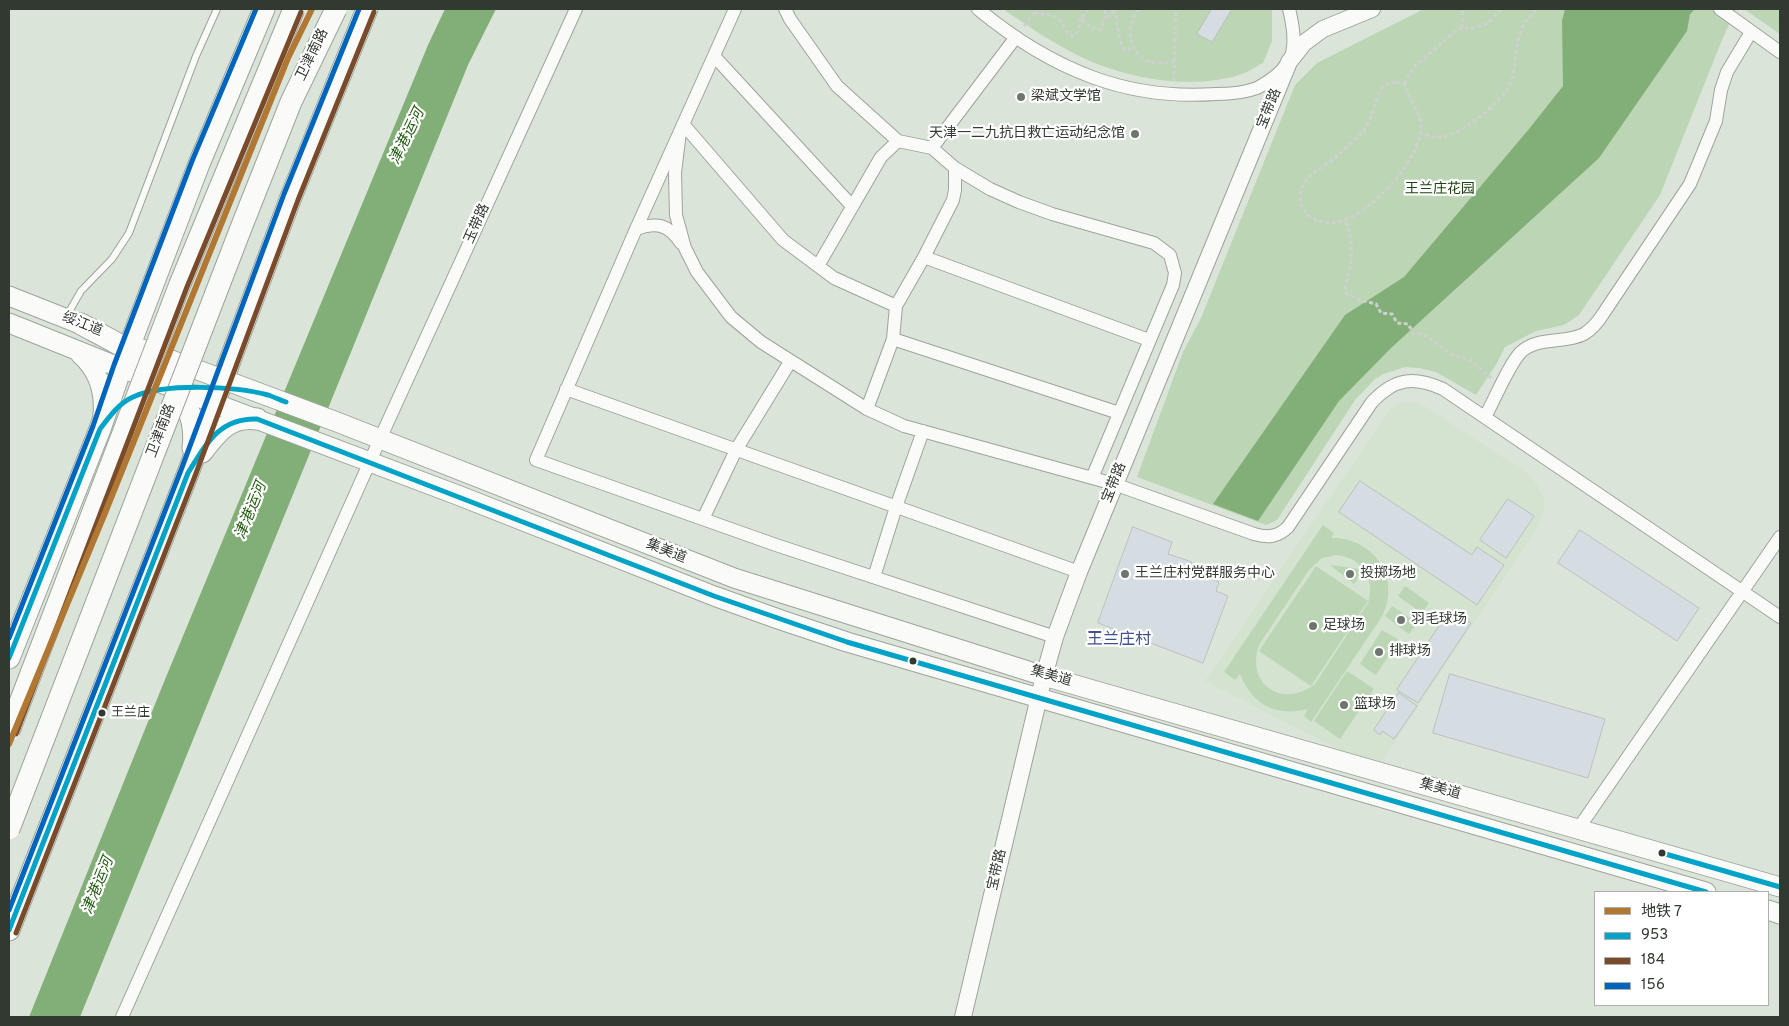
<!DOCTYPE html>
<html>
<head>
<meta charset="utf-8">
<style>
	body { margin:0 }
	#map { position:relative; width:1789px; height:1026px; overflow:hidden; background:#dbe4d9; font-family:Overpass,"Noto Sans SC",sans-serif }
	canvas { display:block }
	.frame { position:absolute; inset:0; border:10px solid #323931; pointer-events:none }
	.legend { position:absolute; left:1594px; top:891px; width:175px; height:115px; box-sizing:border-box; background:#fff; border:1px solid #adb0ad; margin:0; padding:6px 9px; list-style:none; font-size:15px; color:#323931 }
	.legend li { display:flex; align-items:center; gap:10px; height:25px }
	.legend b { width:25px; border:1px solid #adb0ad }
</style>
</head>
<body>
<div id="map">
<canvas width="1789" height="1026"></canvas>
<div class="frame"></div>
<ul class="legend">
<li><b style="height:6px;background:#b17833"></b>地铁 7</li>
<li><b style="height:6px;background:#02a3c6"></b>953</li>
<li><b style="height:6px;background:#7a4b2a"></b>184</li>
<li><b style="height:6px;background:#0065bd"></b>156</li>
</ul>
</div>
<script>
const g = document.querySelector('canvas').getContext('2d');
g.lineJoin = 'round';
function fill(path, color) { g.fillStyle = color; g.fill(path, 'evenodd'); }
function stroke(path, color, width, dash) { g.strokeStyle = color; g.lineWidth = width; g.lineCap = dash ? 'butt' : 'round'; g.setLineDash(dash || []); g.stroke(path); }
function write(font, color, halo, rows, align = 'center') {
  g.font = font + ' Overpass,"Noto Sans SC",sans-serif'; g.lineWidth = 4.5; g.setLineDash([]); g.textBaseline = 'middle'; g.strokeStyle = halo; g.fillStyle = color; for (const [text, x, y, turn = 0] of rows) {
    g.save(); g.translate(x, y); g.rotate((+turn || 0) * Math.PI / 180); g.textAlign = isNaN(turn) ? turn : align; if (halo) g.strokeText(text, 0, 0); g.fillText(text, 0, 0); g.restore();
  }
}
const built = new Path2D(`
	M1406,402L1418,403L1426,407L1531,476L1543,495L1545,506L1537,528L1377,769L1205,681L1390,409L1397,404Z`);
const green = new Path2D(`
	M1003,9H1272V41L1263,63C1255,67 1247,73 1239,75C1193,89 1136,80 1092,62C1060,48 1031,28 1003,9Z
	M1424,9H1736L1722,40L1660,195L1579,315L1564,325L1536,331L1505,347L1497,363L1476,395L1436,372L1419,368L1405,367L1383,374L1374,380L1355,400L1277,520L1266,525L1137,477L1183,352L1201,318L1295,85L1317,63Z
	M1744,9H1780V34Z
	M1323,525L1334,533L1331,538C1374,537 1403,580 1381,618L1311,722L1304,716L1308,709C1275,717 1253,705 1240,674L1235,680L1224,672ZM1336,555C1362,558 1376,577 1368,603L1315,684C1283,709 1245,685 1259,645L1309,570L1322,558Z
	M1330,565L1360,569L1358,578L1354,584Z
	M1316,566L1368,601L1311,686L1259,651Z
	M1405,586L1429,603L1422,613L1398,596Z
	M1392,606L1417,623L1409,634L1385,616Z
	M1382,630L1399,640L1376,675L1360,664Z
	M1347,671L1374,689L1340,739L1314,721Z`);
const water = new Path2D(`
	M445,9H496L468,65L80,1017H29L166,677L428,45Z
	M1565,9H1695L1690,14L1687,31L1599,158L1391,348L1339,401L1258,521L1213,504L1345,315L1404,277L1529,129L1563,86L1562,21Z`);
const building = new Path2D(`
	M1212,9H1232L1212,42L1197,34Z
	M1360,481L1472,555L1477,547L1504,565L1477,605L1339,512Z
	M1508,499L1534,516L1506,558L1480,540Z
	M1133,527L1172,542L1168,554L1192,562L1189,571L1219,582L1216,591L1228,596L1203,663L1098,623Z
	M1580,530L1699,608L1677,641L1558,563Z
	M1450,610L1471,623L1418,703L1397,690Z
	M1450,674L1605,719L1588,778L1433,733Z
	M1399,693L1417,706L1394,739L1382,731L1380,735L1374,730Z`);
const path = new Path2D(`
	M1088,9L1081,18L1090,27L1100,30L1106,16L1105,11L1102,9
	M1114,9C1119,22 1117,36 1123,48L1127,50L1134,48
	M1139,9C1125,26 1127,54 1151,62C1158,64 1166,62 1175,62
	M1034,13C1041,14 1050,14 1056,17C1064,21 1063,32 1072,36L1078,31L1081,18
	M1106,16L1111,15L1114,9
	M1024,26L1037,9
	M1462,28L1463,9
	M1174,81L1176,9
	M1396,82L1404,84C1408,96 1421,114 1421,126C1420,161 1371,214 1338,222C1308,228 1287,199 1310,176C1312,173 1316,171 1319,169C1328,163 1337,156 1346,148C1353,141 1362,135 1367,126C1373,115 1376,92 1385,85C1388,84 1393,83 1396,82Z
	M1404,84L1413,68L1453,33L1462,28H1476L1488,23L1501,9
	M1419,132C1426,135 1434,138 1442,137C1462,135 1502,102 1510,84C1517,66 1515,47 1521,31C1524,22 1531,16 1536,9
	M1346,222C1355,246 1352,263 1345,287L1346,293L1360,300L1376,304L1381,313L1392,314L1397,323L1408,324L1414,334H1423L1454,356L1470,360L1491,378`);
const service = new Path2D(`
	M66,317L81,291L112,259L129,233L196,56L217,9`);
const minor = new Path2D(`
	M735,9L636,229L536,460L776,545L1055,637
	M785,9L790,19L837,86L898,141L932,148L955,168L990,189L1019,202L1052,214L1154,243L1170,255L1175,273L1173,285L1092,478
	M978,9C1012,37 1051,62 1092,77C1132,92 1173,97 1216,94C1230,94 1244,93 1257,88C1267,83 1275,77 1282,70C1284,67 1287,64 1289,61C1297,46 1293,25 1289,9
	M1720,9L1780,52
	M714,56L852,206
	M683,124L783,240L834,278L896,306
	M680,132L675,173L676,215L685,248L697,272L731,317L761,342L867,409L904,426L1114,484L1254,534C1268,538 1278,537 1288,527L1372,402C1395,378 1413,376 1443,389L1780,617
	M932,148L1016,37
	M636,229C657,222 668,224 681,243
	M924,257L1149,340
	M818,266L881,157L898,141
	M893,339L1119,413
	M566,389L1079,572
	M867,409L893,339L896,306L924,257L953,200L955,190V168
	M1485,417C1494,401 1509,364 1521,352C1538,336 1565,344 1584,334C1592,329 1598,322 1603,314L1690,184L1716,121L1721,90L1727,72L1751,32
	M703,519L736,450L790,362
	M874,577L896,507L923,431
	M1578,829L1780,537
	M122,1017L380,439L576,9`);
const tertiary = new Path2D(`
	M963,1017L1044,676L1055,637L1079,572L1289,62L1304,43L1323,29L1372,9`);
const secondary = new Path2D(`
	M9,296L95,330
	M9,323L121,368L460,496L714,596L781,620L847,642L1039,698L1706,892
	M139,348L337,422L734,578L1044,676L1780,887
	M80,354C98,370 105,390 103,414
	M1768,910L1780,914`);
const primary = new Path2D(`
	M81,324C129,350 202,382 193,448
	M202,452C217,432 230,415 257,419
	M9,658L100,429L121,368L199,164L264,9
	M9,930L188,473L291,197L367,9`);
const trunkBridge = new Path2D(`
	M9,731L180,284L294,9
	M9,829L241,228L291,102L336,9`);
const bus1 = new Path2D(`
	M9,658L100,429C109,417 119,403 133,397C164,383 235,386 268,395C274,397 280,400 286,402
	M1662,853L1780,887
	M9,930L188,473C206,444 219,418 257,419L714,596L847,642L1706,892`);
const bus2 = new Path2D(`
	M16,734L187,287L301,12
	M16,933L195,476L298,200L374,12`);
const bus3 = new Path2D(`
	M9,638L93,426L114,365L192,161L256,9
	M9,910L181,470L284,194L359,9`);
const metro1 = new Path2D(`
	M9,744L105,513L288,58L312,9`);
const markers = [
	[1021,97,5,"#6d756c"],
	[1135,134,5,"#6d756c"],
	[1125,574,5,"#6d756c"],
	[1350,574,5,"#6d756c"],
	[1401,620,5,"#6d756c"],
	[1313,626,5,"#6d756c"],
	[1379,652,5,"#6d756c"],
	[913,661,4.5,"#323931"],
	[1344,705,5,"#6d756c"],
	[102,713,4.5,"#323931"],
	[1662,853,4.5,"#323931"]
];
const busNames = [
	["王兰庄",111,713]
];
const streetNames = [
	["卫津南路",313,55,-64],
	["宝带路",1270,109,-68],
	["玉带路",478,224,-66],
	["绥江道",82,325,22],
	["卫津南路",162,431,-69],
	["宝带路",1115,483,-68],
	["集美道",666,552,22],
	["集美道",1051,677,16],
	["集美道",1440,790,16],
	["宝带路",998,870,-77]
];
const poiNames = [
	["梁斌文学馆",1031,97],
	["天津一二九抗日救亡运动纪念馆",1125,134,"right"],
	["王兰庄村党群服务中心",1135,574],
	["投掷场地",1360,574],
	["羽毛球场",1411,620],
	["足球场",1323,626],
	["排球场",1389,652],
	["篮球场",1354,705]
];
const parkNames = [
	["王兰庄花园",1440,190]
];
const waterNames = [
	["津港运河",408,137,-64],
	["津港运河",252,511,-68],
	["津港运河",99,886,-68]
];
const quarterNames = [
	["王兰庄村",1119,641]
];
fill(built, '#d3e3d0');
fill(green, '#bbd5b5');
fill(water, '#82af78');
fill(building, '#d6dde2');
stroke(building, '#bbc0bf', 1);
stroke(service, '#9da49b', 8);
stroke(minor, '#9da49b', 14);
stroke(tertiary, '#9da49b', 18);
stroke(secondary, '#9da49b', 21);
stroke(primary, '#9da49b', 23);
stroke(path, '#ced1ce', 3, [4, 2.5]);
stroke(service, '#fafbf9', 6);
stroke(minor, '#fafbf9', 12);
stroke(tertiary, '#fafbf9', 16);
stroke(secondary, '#fafbf9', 19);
stroke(primary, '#fafbf9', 21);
stroke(trunkBridge, '#9da49b', 23, []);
stroke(trunkBridge, '#fafbf9', 21);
stroke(bus1, '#02a3c6', 5);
stroke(bus2, '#7a4b2a', 5);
stroke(bus3, '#0065bd', 5);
stroke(metro1, '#b17833', 6);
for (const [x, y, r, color] of markers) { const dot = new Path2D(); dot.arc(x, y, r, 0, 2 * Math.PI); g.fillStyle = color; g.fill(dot); stroke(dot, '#fff', 2); }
write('13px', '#323931', '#fff', busNames, 'left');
write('14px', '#323931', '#fff', streetNames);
write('14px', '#323931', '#fff', poiNames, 'left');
write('14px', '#1a430f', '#fff', parkNames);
write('italic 15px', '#225d11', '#fff', waterNames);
write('16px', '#40518d', '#fff', quarterNames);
</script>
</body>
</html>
